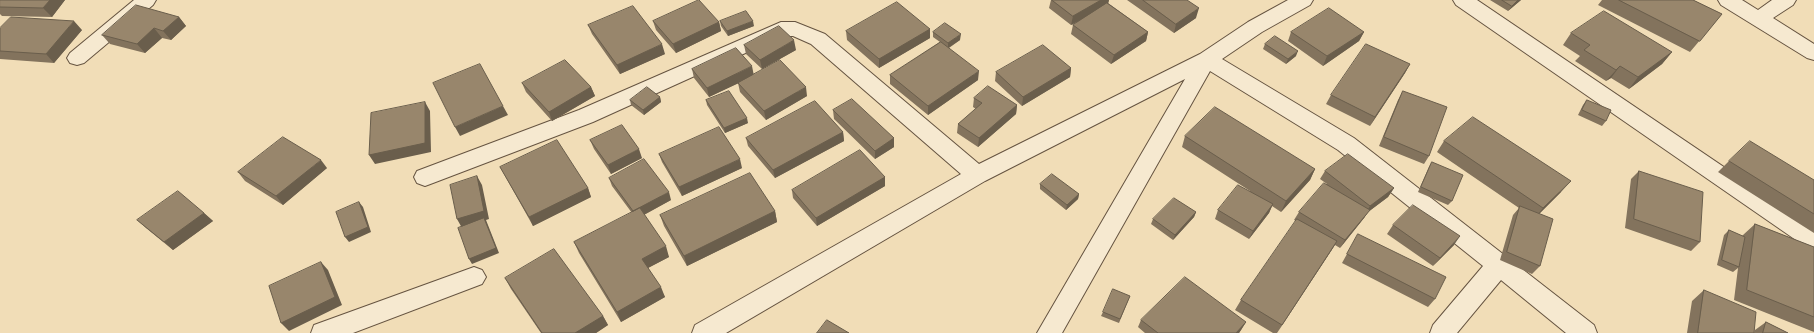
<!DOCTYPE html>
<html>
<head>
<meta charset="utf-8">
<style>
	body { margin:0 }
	canvas { display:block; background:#f1ddb7 }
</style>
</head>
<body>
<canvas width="1814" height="333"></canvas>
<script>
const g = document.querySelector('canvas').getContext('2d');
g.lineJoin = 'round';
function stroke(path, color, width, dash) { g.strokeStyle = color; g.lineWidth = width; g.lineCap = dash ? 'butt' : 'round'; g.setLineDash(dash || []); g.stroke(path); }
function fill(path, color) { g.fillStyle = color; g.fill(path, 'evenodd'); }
const minor = new Path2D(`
	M134,0H156L153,5L84,63L77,65L70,63L67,58L70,53Z
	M1288,0H1313L1310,5L1262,32L1222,59L1354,138L1594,325L1597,333H1566L1501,280L1457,333H1430L1433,325L1483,266L1338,150L1210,71L1062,333H1037L1185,79L985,181L726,333H692L695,325L961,174L811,44L793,36H783L593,122L433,183L425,186L417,183L414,177L417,171L579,110L781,22H795L825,34L979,164L1200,54L1248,22Z
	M1453,0H1477L1814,228V250L1806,247L1456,5Z
	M1718,0H1742L1758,10L1772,0H1796L1793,5L1773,18L1814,44V60L1807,58L1721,5Z
	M474,267L482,270L486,277L482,284L353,333H311L314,325Z`);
const wall = new Path2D(`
	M0,0H65L52,17L2,16L0,14Z
	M1051,0H1109L1108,3L1148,32L1146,41L1111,64L1071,34L1073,25L1077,22L1071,25L1049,8Z
	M1127,0H1187L1196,18L1174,33Z
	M1490,0H1521L1508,11Z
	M1602,0H1693L1722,14L1690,52L1598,5Z
	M179,17L186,26L171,40L162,38L145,53L110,44L102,35Z
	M653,21L719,22L721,31L676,53L656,30Z
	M720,21L754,26L728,36L721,26Z
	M588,25L665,54L620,74L592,34Z
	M0,28L82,30L54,63L0,59Z
	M930,29V38L879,68L847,40L846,31Z
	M933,32L960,40L949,48L978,80L928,115L890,84V75L940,42L933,37Z
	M1291,32H1364L1359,41L1323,66L1288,41Z
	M1571,33L1672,52L1662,64L1629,89L1611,78L1606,81L1575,61L1580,56L1563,45Z
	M1265,44L1296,56L1286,64L1263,49Z
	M744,45L796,50L762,69L746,54Z
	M1410,64L1405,73L1370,126L1326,104L1331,95Z
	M1071,68L1070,77L1022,106L995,81L996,72Z
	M692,69L753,75L807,96L766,120L740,92L738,83L709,97L694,78Z
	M522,83L591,87L595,96L552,121L526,92Z
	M1403,91L1429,156L1424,164L1379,146L1398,100Z
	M660,97L661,102L644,115L631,105L630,100Z
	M974,98L1017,105L1016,114L978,147L957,133L958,124L976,109L973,107Z
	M706,100L748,123L725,133L707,105Z
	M1587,100L1606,121L1602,126L1578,115L1583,105Z
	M833,110L894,138V147L875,159L834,119Z
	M843,132L844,141L775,178L748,146L746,138Z
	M1185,136L1315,169L1310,180L1281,212L1272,206L1269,213L1249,239L1215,219L1218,210L1250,191L1182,147Z
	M590,140L642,158L611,174L594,149Z
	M1444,141L1561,192L1539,214L1540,266L1532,274L1500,260L1513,215L1519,208L1437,152Z
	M659,154L742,168L682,196L662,162Z
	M1729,161L1814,180V233L1718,172Z
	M1432,162L1452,201L1448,205L1418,192L1429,167Z
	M500,167L588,188L591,197L533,226Z
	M327,168L283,205L245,181L238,172Z
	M1325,171L1394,188L1388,197L1368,212L1364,218L1340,248L1335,245L1277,333H1273L1235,310L1241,300L1296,221L1294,220L1299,212L1327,184L1320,179Z
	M1639,171L1700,242L1691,251L1625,228L1631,179Z
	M885,177V186L817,226L793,198L792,190Z
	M609,178L671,200L644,215L669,257L648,268L665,297L621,322L579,253L574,242L632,213L612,186Z
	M1040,184L1079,194L1078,199L1066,210L1040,189Z
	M775,211L777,222L687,266L664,226L660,215Z
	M1196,212L1194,217L1173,240L1151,224L1153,219Z
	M204,213L213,221L173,250L146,228L137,220Z
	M1755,224L1814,247V332L1734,300L1738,268L1733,272L1717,265L1724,235L1729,230L1742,236L1743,235Z
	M1393,225L1454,245L1433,266L1387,234Z
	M1358,234L1435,299L1428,307L1342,263Z
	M505,278L603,316L608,325L596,333H541L511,289Z
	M1704,290L1754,333H1687L1692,301Z
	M1130,296L1119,323L1101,316L1103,312Z
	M1141,320L1246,322L1241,330L1239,333H1145L1138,327Z
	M1766,322L1788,333H1754L1755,330Z`);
const shadedWall = new Path2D(`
	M50,0H65L52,17L43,8Z
	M1101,0H1109L1108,4L1071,25L1073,16Z
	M1518,0H1521L1508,11L1512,6Z
	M1199,8L1196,18L1174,33L1176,24Z
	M179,17L186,26L171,40L163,31Z
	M74,21L82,30L54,63L46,54Z
	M753,21L754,26L728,36L727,31Z
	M719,22L721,31L676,53L673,44Z
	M154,28L162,38L145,53L137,44Z
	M930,29V38L879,68V59Z
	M1148,32L1146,41L1111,64L1114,55Z
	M1364,32L1359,41L1323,66L1327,56Z
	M961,34L960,40L948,48V43Z
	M794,40L796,50L762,69L760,60Z
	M662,44L665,54L620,74L617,65Z
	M1298,51L1296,56L1286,64L1288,59Z
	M1672,52L1662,64L1629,89L1638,77Z
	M1410,64L1405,73L1370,126L1375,117Z
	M752,66L754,76L709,97L707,88Z
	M1620,66L1611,78L1606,81L1616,70Z
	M1071,68L1070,77L1022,106L1023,97Z
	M979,71L978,80L928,115V106Z
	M591,87L595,96L552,121L549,112Z
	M806,87L807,96L766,120L764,111Z
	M660,97L661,102L644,115L643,110Z
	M425,102L430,111L431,152L375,164L369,155Z
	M1017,105L1016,114L978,147L979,138Z
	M503,106L508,115L460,136L455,127Z
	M747,118L748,123L725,133L724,128Z
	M843,132L844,141L775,178L773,170Z
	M894,138V147L875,159V151Z
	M639,149L642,158L611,174L608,165Z
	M740,159L742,168L682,196L679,187Z
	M321,160L327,168L283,205L276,196Z
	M1315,169L1310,180L1281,212L1286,201Z
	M477,176L482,185L489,219L486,220L499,253L472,264L469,259L462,228L457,219Z
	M885,177V186L817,226L816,218Z
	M1571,181L1561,192L1534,219L1543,208Z
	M588,188L591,197L533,226L529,217Z
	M1394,188L1388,197L1368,212L1364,218L1340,248L1345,240L1365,214L1370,206Z
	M669,192L671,200L636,219L633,211Z
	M1079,194L1078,199L1066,210L1067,205Z
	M359,202L363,207L371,232L349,242L345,237Z
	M1273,204L1269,213L1249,239L1253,231Z
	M775,211L777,222L687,266L684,256Z
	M1196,212L1194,217L1173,240L1175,235Z
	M204,213L213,221L173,250L164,242Z
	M1460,236L1454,245L1433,266L1440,258Z
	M1337,241L1331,251L1277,333L1282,325Z
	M666,246L669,257L646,269L642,259Z
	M321,262L328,270L342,305L289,331L281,323Z
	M661,287L665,297L621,322L617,312Z
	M603,316L608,325L596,333H575Z
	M1246,322L1241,330L1239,333H1236Z`);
const building = new Path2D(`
	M0,0H50L43,8L0,7Z
	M699,0L719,22L673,44L653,21Z
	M1052,0H1101L1073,16Z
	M1143,0H1187L1199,8L1176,24Z
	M1502,0H1518L1512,6Z
	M1619,0H1693L1722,14L1700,41Z
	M897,2L930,29L879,59L846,31Z
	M1107,3L1148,32L1114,55L1073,25Z
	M136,5L179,17L163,31L154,28L137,44L102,35Z
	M633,6L662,44L617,65L588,25Z
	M1329,8L1364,32L1327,56L1291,32Z
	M746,11L753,21L727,31L720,21Z
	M1604,11L1672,52L1638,77L1620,66L1616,70L1584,50L1590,45L1571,33Z
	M11,17L74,21L46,54L0,51V28Z
	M945,23L961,34L948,43L933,32Z
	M779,26L794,40L760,60L744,45Z
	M1275,36L1298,51L1288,59L1265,44Z
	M941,42L979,71L928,106L890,75Z
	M1366,44L1410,64L1375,117L1331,95Z
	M1043,45L1071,68L1023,97L996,72Z
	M736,48L752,66L707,88L692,69Z
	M565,60L591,87L549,112L522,83Z
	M780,60L806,87L764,111L738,83Z
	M480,64L503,106L455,127L433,83Z
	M988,86L1017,105L979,138L958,124L982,103L974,98Z
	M647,87L660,97L643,110L630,100Z
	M729,91L747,118L724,128L706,100Z
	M1403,91L1447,107L1429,156L1384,137Z
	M852,99L894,138L875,151L833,110Z
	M1587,100L1611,110L1606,121L1582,110Z
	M815,101L843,132L773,170L746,138Z
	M425,102V143L369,155L371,113Z
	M1215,107L1315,169L1286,201L1185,136Z
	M1473,117L1571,181L1543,208L1444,141Z
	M622,125L639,149L608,165L590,140Z
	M719,127L740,159L679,187L659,154Z
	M283,137L321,160L276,196L238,172Z
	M557,140L588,188L529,217L500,167Z
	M1750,141L1814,180V214L1729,161Z
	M860,150L885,177L816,218L792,190Z
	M1348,154L1394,188L1370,206L1325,171Z
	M644,159L669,192L633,211L609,178Z
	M1432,162L1463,175L1452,201L1421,187Z
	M1639,171L1703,192L1700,242L1634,219Z
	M750,173L775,211L684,256L660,215Z
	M1052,174L1079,194L1067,205L1040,184Z
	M477,176L484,211L457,219L450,185Z
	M1324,183L1370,210L1345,240L1299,212Z
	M1238,185L1273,204L1253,231L1218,210Z
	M178,191L204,213L164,242L137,220Z
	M1174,198L1196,212L1175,235L1153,219Z
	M359,202L368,227L345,237L336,212Z
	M1413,205L1460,236L1440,258L1393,225Z
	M1520,206L1553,219L1540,266L1507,252Z
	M640,208L666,246L642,259L661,287L617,312L574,242Z
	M484,218L496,248L469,259L458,228Z
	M1297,219L1337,241L1282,325L1241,300Z
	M1755,224L1814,247V317L1747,290Z
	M1729,230L1745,237L1739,267L1722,260Z
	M1358,234L1446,277L1435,299L1347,254Z
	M554,249L603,316L575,333H542L505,278Z
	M321,262L335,297L281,323L269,286Z
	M1185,277L1246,322L1236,333H1158L1141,320Z
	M1113,289L1130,296L1120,319L1103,312Z
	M1704,290L1756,312L1754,333H1698Z
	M827,320L849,333H817Z
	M1766,322L1788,333H1763Z`);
stroke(minor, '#665441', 2);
fill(minor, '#f6e9d0');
fill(wall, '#83735d');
fill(shadedWall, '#6a5e4c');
fill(building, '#98866c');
stroke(building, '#6a5e4c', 1);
</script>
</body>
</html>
